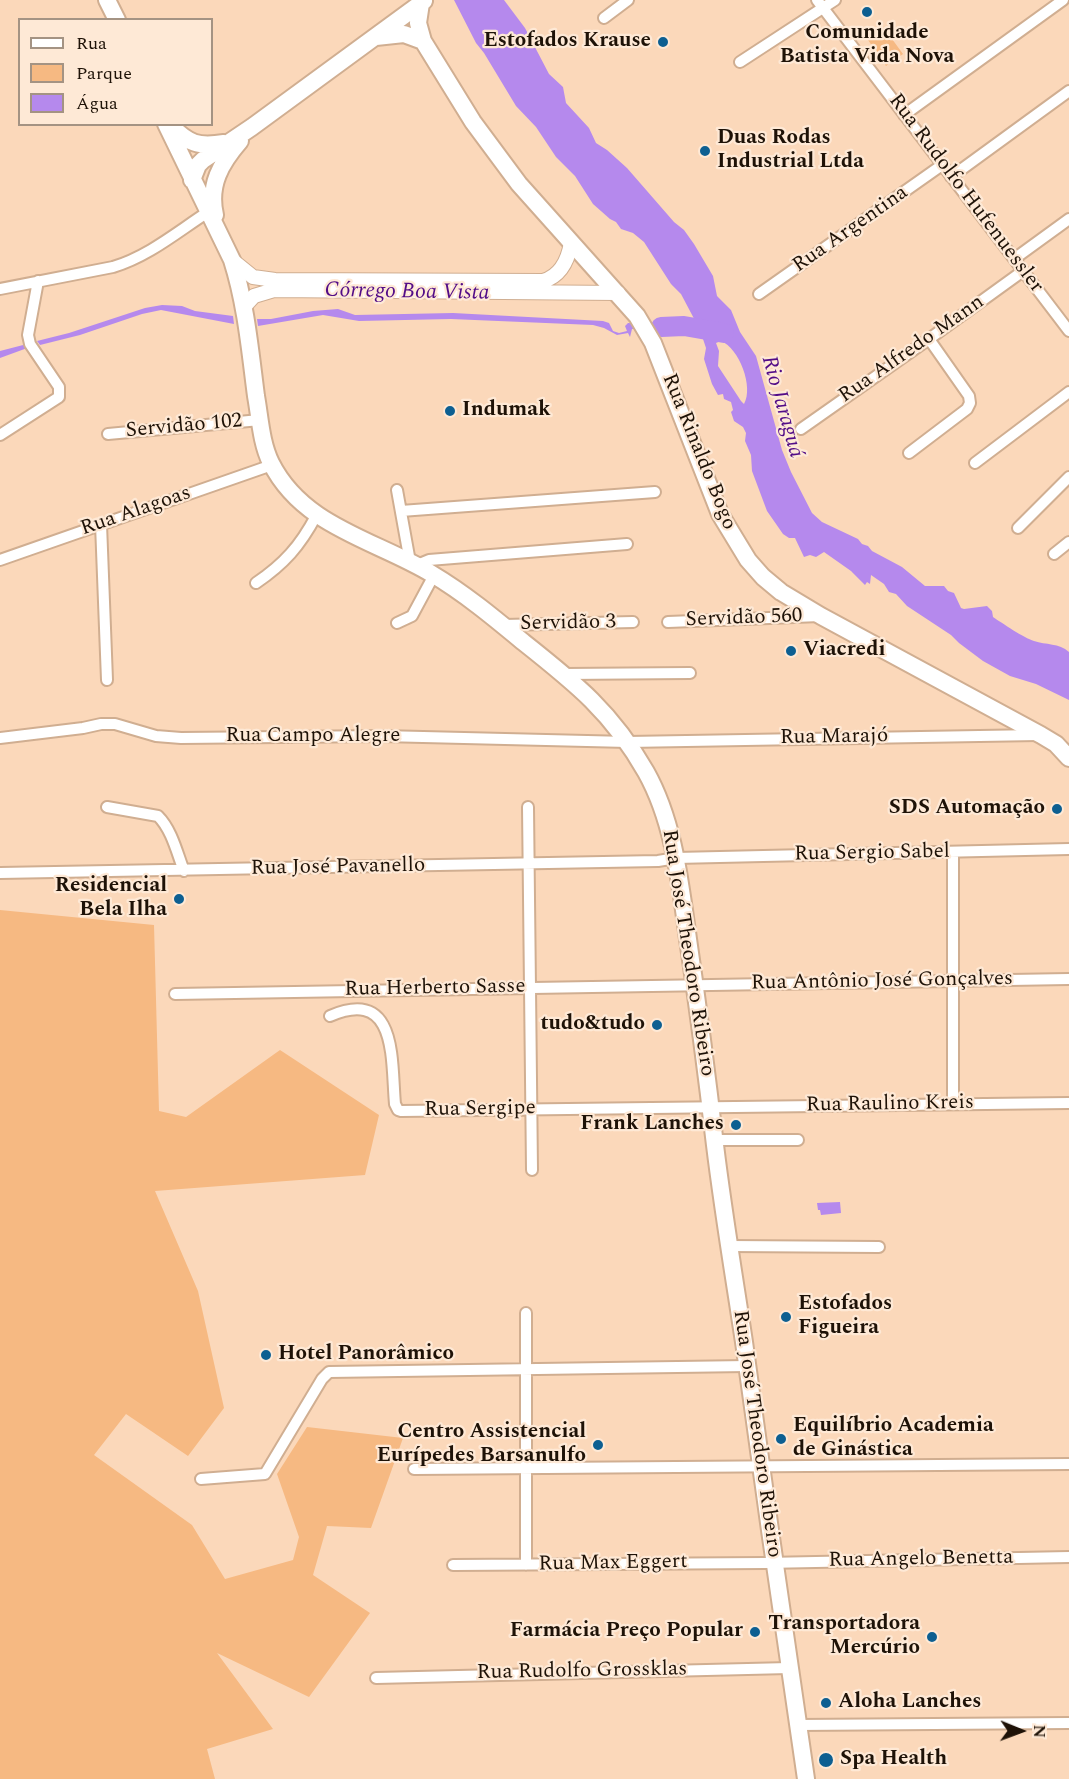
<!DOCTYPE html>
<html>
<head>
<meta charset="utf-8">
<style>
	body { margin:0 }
	#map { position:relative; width:1069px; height:1779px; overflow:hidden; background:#fbd8ba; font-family:Spectral,serif }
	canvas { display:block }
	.legend { position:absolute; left:18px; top:18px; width:195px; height:108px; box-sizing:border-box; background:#fee9d6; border:2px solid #a49383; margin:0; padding:8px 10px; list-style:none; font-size:18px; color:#1e1207 }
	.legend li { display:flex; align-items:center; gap:12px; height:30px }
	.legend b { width:30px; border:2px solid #a49383 }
	.north { position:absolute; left:991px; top:1701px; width:60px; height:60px; -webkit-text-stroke:4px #fee9d6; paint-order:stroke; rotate:91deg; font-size:16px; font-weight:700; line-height:24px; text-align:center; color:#1e1207 }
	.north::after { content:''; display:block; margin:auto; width:21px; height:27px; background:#1e1207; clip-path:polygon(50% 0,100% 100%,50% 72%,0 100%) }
</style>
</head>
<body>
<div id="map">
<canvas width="1069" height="1779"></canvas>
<ul class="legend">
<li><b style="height:8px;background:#fff"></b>Rua</li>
<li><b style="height:16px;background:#f6b982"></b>Parque</li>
<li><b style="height:16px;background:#b589ed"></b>Água</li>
</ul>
<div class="north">N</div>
</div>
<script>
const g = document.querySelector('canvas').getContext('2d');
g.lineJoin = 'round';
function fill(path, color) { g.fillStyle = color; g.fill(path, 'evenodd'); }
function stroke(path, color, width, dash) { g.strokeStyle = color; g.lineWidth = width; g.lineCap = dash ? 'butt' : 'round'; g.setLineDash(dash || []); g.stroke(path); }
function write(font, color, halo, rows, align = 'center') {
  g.font = font + ' Spectral,serif'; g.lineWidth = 4.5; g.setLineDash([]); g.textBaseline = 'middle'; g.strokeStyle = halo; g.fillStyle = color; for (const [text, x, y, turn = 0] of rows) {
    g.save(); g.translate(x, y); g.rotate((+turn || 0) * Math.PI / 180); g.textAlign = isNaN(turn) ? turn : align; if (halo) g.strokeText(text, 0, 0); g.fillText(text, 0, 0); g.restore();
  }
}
const green = new Path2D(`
	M884,28L903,54L886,66L868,40Z
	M0,910L154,925L159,1111L186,1117L280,1050L379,1115L365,1175L155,1191L198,1291L224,1408L188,1456L126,1414L94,1455L192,1525L225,1579L293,1560L299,1537L277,1474L307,1427L403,1438L371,1528L327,1526L313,1575L370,1613L309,1697L217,1653L273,1729L207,1749L215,1779H0Z`);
const water = new Path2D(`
	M454,0H504L525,28L549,74L563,87L566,103L589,128L596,143L607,150L627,168L674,222L684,230L694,244L713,276L717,296L731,310L740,332L756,356L782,450L791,472L812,513L822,522L858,539L862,544L868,546L872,551L902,567L925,586H944L948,591L954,593L961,608L964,609L987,606L992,611L993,617C1002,623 1024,638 1034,641C1046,645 1059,643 1069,652V700L1036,684L1010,676L983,661L959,643L951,635L907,606L896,594L889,592L884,584L871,575L870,584L867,582L865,585L851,571L824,552L816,557L810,555L804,557L795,538H789L783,534L767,511L752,471L751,455L745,441L746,433L743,427L734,421L731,412L733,410L731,402L724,399L723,394L718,395L712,384L704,359L706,348L700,330L681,294L671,284L644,242L633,233L621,229L616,222L610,219L593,204L575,176L556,157L536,127L516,106L484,53L476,43ZM721,341C739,348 754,387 744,404L741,401L718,366L719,351L716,343Z
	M162,305L182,306L195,311L233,316L234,324L161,310L142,314L80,335L40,345L37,341L69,333L145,308Z
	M338,309L355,315L453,313L603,321L609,323L613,331L619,333L627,331L625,326L628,323L661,325L663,330L632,329L630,337L628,333L617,335L604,328L593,325L451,319L359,321L323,315L258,326L257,319H271L313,311Z
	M27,344L30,347L0,358V351Z
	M840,1202L841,1213L821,1215L820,1210H818L817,1203Z`);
const river = new Path2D(`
	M661,327L684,326L724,333`);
const minor = new Path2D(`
	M817,0L1069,331
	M604,18L628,0
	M740,62L835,0
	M904,115L1063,0
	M951,177L1069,91
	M1014,259L1069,219
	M0,289L113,267C149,256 177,232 208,212
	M759,294L942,165
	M801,429L929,339L1023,271
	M108,434L260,420
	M0,435L59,397V387L30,344L28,335L38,281
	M909,453L967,409L970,403L969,396L929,339
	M975,463L1069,392
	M397,490L410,562
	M401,511L655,492
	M101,524L107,680
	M1018,528L1069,477
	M1054,554L1069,542
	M0,560L272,465
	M417,565L429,560L627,544
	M256,583C284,564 300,546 316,516
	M668,622L820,616
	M397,623L412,616L434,575
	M504,625L633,622
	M564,674L690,673
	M0,738L83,728L101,724H115L156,736L181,738L382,736L628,742L1038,735
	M107,807L158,816C172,830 177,853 184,871
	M528,807L532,1170
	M0,873L658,861L676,858L1069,849
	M175,994L1069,979
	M330,1016C398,987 391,1060 395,1104L398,1110L401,1111L1069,1103
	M953,1104V852
	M715,1140H798
	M729,1246L879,1247
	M414,1469L1069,1464
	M201,1479L265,1474L322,1379L329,1372L747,1366
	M453,1565L765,1563L1069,1557
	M526,1565V1313
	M376,1678L789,1668
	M798,1725L1069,1723`);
const tertiary = new Path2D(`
	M232,260L253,277L275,280L543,281C561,276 568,260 571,243
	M243,308L254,296L274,290L618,293`);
const secondary = new Path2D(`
	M107,0L117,20
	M421,3L418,23L423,41L473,122L519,184L637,316L653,343L720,514L748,560L763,577L781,592L821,616L1041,735L1056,744L1069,758
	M376,37L404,34L423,41
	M166,124L232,260C246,304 250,350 256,396C260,418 261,443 271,463C303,527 376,540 432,574C464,593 493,617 522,641C575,683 612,712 646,772C674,822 680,882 688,939C698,1007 707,1076 715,1145C723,1211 734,1276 744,1342C764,1488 784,1633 806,1779
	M170,125C189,144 198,147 224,143
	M192,180L198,165L203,160L252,127L424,1
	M215,215C208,185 221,163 240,141`);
const markers = [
	[867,12,6,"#0d5f91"],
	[663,42,6,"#0d5f91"],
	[705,151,6,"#0d5f91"],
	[450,411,6,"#0d5f91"],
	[791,651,6,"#0d5f91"],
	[1057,809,6,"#0d5f91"],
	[179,899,6,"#0d5f91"],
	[657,1025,6,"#0d5f91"],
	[736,1125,6,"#0d5f91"],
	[786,1317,6,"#0d5f91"],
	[266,1355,6,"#0d5f91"],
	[781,1439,6,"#0d5f91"],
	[598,1445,6,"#0d5f91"],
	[755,1632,6,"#0d5f91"],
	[932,1637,6,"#0d5f91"],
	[826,1703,6,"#0d5f91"],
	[826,1760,8,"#0d5f91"]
];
const poiNames = [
	["Comunidade",867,34,"center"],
	["Batista Vida Nova",867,58,"center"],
	["Estofados Krause",651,42],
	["Duas Rodas",717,139,"left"],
	["Industrial Ltda",717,163,"left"],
	["Indumak",462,411,"left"],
	["Viacredi",803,651,"left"],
	["SDS Automação",1045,809],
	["Residencial",167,887],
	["Bela Ilha",167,911],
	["tudo&tudo",645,1025],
	["Frank Lanches",724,1125],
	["Estofados",798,1305,"left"],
	["Figueira",798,1329,"left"],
	["Hotel Panorâmico",278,1355,"left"],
	["Equilíbrio Academia",793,1427,"left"],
	["de Ginástica",793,1451,"left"],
	["Centro Assistencial",586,1433],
	["Eurípedes Barsanulfo",586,1457],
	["Transportadora",920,1625],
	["Mercúrio",920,1649],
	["Farmácia Preço Popular",743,1632],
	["Aloha Lanches",838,1703,"left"],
	["Spa Health",840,1760,"left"]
];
const streetNames = [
	["Rua Rudolfo Hufenuessler",965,194,53],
	["Rua Argentina",851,230,-35],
	["Rua Alfredo Mann",912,350,-35],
	["Servidão 102",184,427,-5],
	["Rua Rinaldo Bogo",698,452,68],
	["Rua Alagoas",136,512,-19],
	["Servidão 560",744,619,-2],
	["Servidão 3",568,624,-1],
	["Rua Campo Alegre",313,737],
	["Rua Marajó",834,738,-1],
	["Rua Sergio Sabel",872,854,-1],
	["Rua José Pavanello",338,868,-1],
	["Rua José Theodoro Ribeiro",687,953,81],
	["Rua Antônio José Gonçalves",882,982,-1],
	["Rua Herberto Sasse",435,989,-1],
	["Rua Raulino Kreis",890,1105,-1],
	["Rua Sergipe",480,1110,-1],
	["Rua José Theodoro Ribeiro",756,1434,82],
	["Rua Angelo Benetta",921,1560,-1],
	["Rua Max Eggert",613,1564,-1],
	["Rua Rudolfo Grossklas",582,1672,-1]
];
const waterNames = [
	["Córrego Boa Vista",407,293,1],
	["Rio Jaraguá",781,407,74]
];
fill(green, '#f6b982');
fill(water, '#b589ed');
stroke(river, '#b589ed', 20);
stroke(minor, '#d0ae91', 14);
stroke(tertiary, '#d0ae91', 16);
stroke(secondary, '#d0ae91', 20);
stroke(minor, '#fff', 10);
stroke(tertiary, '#fff', 14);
stroke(secondary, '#fff', 16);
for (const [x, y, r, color] of markers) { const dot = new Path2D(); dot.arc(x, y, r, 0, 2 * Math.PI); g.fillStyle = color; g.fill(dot); stroke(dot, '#fee9d6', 2); }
write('bold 21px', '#1e1207', '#fee9d6', poiNames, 'right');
write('21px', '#1e1207', '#fee9d6', streetNames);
write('italic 22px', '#520c87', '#fee9d6', waterNames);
</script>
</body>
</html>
